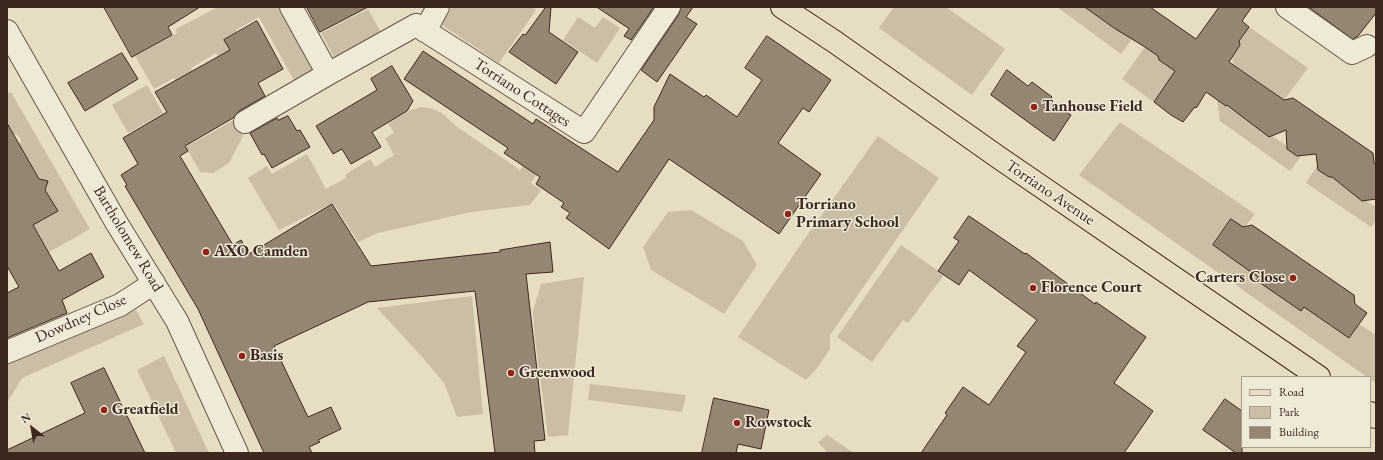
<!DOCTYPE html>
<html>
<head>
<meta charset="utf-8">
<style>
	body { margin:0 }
	#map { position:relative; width:1383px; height:460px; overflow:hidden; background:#e7ddc3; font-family:"EB Garamond",serif }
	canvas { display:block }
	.frame { position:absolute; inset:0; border:8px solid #3c281e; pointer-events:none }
	.legend { position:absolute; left:1241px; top:376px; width:130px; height:72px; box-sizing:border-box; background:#efe9d8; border:1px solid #a79c8e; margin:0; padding:5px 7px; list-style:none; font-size:12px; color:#3c281e }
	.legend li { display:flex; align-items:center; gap:8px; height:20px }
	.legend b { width:20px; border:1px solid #a79c8e }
	.north { position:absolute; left:12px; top:408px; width:40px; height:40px; -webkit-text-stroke:3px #efe9d8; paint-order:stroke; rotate:329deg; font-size:11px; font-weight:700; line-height:16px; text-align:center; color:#3c281e }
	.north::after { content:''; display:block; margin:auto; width:14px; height:18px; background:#3c281e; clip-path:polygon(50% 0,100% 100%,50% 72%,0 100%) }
</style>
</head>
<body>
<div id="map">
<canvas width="1383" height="460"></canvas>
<div class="frame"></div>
<ul class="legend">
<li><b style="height:5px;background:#e7ddc3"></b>Road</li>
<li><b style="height:11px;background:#cabea7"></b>Park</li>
<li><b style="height:11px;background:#958674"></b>Building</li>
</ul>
<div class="north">N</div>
</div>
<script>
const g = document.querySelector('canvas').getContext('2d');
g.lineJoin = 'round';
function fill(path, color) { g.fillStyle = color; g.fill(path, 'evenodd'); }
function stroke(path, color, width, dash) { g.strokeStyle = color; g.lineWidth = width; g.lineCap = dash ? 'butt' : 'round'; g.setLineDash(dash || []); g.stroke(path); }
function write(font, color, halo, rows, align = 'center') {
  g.font = font + ' "EB Garamond",serif'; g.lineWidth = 3; g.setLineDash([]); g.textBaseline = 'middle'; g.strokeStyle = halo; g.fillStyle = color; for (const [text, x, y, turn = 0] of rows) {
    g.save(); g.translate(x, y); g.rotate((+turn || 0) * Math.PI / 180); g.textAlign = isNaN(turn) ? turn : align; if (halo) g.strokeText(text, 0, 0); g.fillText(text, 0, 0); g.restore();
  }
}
const green = new Path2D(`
	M218,7H278L313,71L295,82L259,17L236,30L246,51L223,64L216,53L191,68L208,99L192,109L174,78L154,89L135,56L177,33L176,29Z
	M452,7H532L536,10L499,63L442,25Z
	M894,7H946L1005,49L972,95L879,28Z
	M1057,7H1084L1086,8L1087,7L1116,30L1117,28L1132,39L1121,54Z
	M368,9L381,33L334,57L321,33Z
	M578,17L595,28L603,17L620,28L597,63L563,40Z
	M1249,27L1308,68L1284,100L1233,64L1232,53L1235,52L1240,45L1239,41Z
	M1145,47L1158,56L1159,60L1166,65L1183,61L1154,102L1122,79Z
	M147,85L163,113L128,133L112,105Z
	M11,92L90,229L49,252L33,225L58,211L45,190L46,186L44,180L39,179L19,145L21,140L18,135L13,134L7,123V94Z
	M1217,100L1226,106L1227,104L1252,123L1254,126L1269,137L1272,136L1287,146V149L1297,156L1302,155L1290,171L1220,121Z
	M422,107L433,109L442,113L456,126L520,170L526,162L539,170L531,183L541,190L530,205L471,212L378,233L358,242L333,203L279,230L248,178L267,166L272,174L307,154L326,189L346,178L345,175L370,159L375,167L394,155L385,138L394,133L388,123L411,110Z
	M239,117L246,130L229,163L213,173L200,172L186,147Z
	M1120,122L1255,214L1244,228L1231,219L1213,245L1258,277L1256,280L1301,310L1304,307L1349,338L1359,324L1376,335V383L1370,379V377H1367L1079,175Z
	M878,136L939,178L830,335V349L817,368L806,380L738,337L803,241Z
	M1317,166L1318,170L1329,177H1332L1362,201H1366L1376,207V220L1371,227L1306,183Z
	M691,210L743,241L757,265L724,314L651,270L643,247L668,212Z
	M901,245L944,275L908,323L903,320L872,362L837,337Z
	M584,277L568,435L548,437L535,339L533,311L541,284Z
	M472,296L483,414L457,417L444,383L423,358L377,308Z
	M136,310L144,324L22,378L7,403V362Z
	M164,356L209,453H176L137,370Z
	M590,384L686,395L682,412L588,400Z
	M827,435L854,453H828L818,442Z`);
const building = new Path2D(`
	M104,7H200L168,27L172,35L132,57Z
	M307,7H368L320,32Z
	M546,7H551L549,32L578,52L556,84L509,52L523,34L525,35Z
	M597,7H654L631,40L624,36L629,29Z
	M681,7H693L686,17L697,24L657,82L641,70L679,14Z
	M1085,7H1150L1196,39L1219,7H1252L1242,21L1249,27L1239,41L1240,45L1229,62L1284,100L1293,98L1373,153L1374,163L1376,165V199L1362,201L1332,177H1329L1318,170L1316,154L1297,156L1287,149L1286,130L1269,137L1227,105L1226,106L1206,92L1197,107L1194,108L1183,122L1171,115L1154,102L1175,71L1159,60L1158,56L1145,47L1114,28Z
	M1309,7H1376V13L1358,36L1353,39Z
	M257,21L283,69L258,83L265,96L239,111L233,118L185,146L188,151L180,156L233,245L241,240L249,254L332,204L371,266L500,252V250L550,242L553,272L526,274L545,440L534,441L535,453H495L475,291L368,302L274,346L308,417L331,407L341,429L318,440L320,442L309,447L312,453H264L198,309L125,186L127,185L121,175L138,164L123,138L167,112L155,92L230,50L224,40Z
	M767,36L831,80L809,112L803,108L778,143L821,174L779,234L669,159L609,249L566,218L570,213L561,207L564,203L536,184L540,177L504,153L508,148L404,79L423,51L533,124L536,119L618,172L654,120V107L670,74L704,97L706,95L737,117L762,80L745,68Z
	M122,53L138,79L85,111L68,83Z
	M392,66L413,101L407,111L372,132L381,147L351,164L342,149L333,154L316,126L377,90L371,79Z
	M1007,70L1028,86L1032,82L1052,97L1050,100L1071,115L1054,141L991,95Z
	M288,116L297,131L300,130L310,147L272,168L264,154L262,155L250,133L277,118L278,120Z
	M7,123L39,179L48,181L45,190L58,211L33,225L59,271L91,253L104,277L62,300L67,313L7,338V293L19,287L7,266Z
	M969,216L1025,254L1026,253L1095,304L1096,302L1146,337L1114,383L1153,411L1124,453H921L947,415L945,413L963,387L989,405L1026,352L1017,346L1037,320L969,270L959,285L938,271L959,241L954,238Z
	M1231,219L1243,227L1252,225L1354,295L1355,304L1367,313L1349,338L1304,307L1301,311L1256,280L1258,277L1213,245Z
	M104,368L145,453H7V450L85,413L71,383Z
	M714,398L769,410L761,449L738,444L736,453H702Z
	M1225,399L1242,411V453H1236L1203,430Z`);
const street = new Path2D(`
	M291,7L328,74L416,25L584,132L669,7
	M1287,7L1352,53L1367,46
	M7,31L116,222L177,321L237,453
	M425,31L438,7
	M245,122L328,74
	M7,352L120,305L154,283`);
const primary = new Path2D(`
	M782,7L835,42L998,157L1319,377
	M1370,413L1376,417`);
const markers = [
	[1034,107,4,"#8f2418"],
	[788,214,4,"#8f2418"],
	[206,252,4,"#8f2418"],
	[1293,278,4,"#8f2418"],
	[1033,288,4,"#8f2418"],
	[242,356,4,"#8f2418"],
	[511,373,4,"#8f2418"],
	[104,410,4,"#8f2418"],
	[737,423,4,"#8f2418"]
];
const streetNames = [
	["Torriano Cottages",522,93,33],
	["Torriano Avenue",1050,193,34],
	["Bartholomew Road",128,239,59],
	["Dowdney Close",81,319,-24]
];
const poiNames = [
	["Tanhouse Field",1042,107],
	["Torriano",796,205],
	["Primary School",796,223],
	["AXO Camden",214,252],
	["Carters Close",1285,278,"right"],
	["Florence Court",1041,288],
	["Basis",250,356],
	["Greenwood",519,373],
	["Greatfield",112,410],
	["Rowstock",745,423]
];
fill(green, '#cabea7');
fill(building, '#958674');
stroke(building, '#3c281e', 1);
stroke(street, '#675547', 24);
stroke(primary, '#3c281e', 24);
stroke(street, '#efe9d8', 22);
stroke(primary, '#e7ddc3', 22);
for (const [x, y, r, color] of markers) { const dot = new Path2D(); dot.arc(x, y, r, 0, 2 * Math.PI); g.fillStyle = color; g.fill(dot); stroke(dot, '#efe9d8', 1.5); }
write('16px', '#3c281e', '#efe9d8', streetNames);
write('bold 16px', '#3c281e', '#efe9d8', poiNames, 'left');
</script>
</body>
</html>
